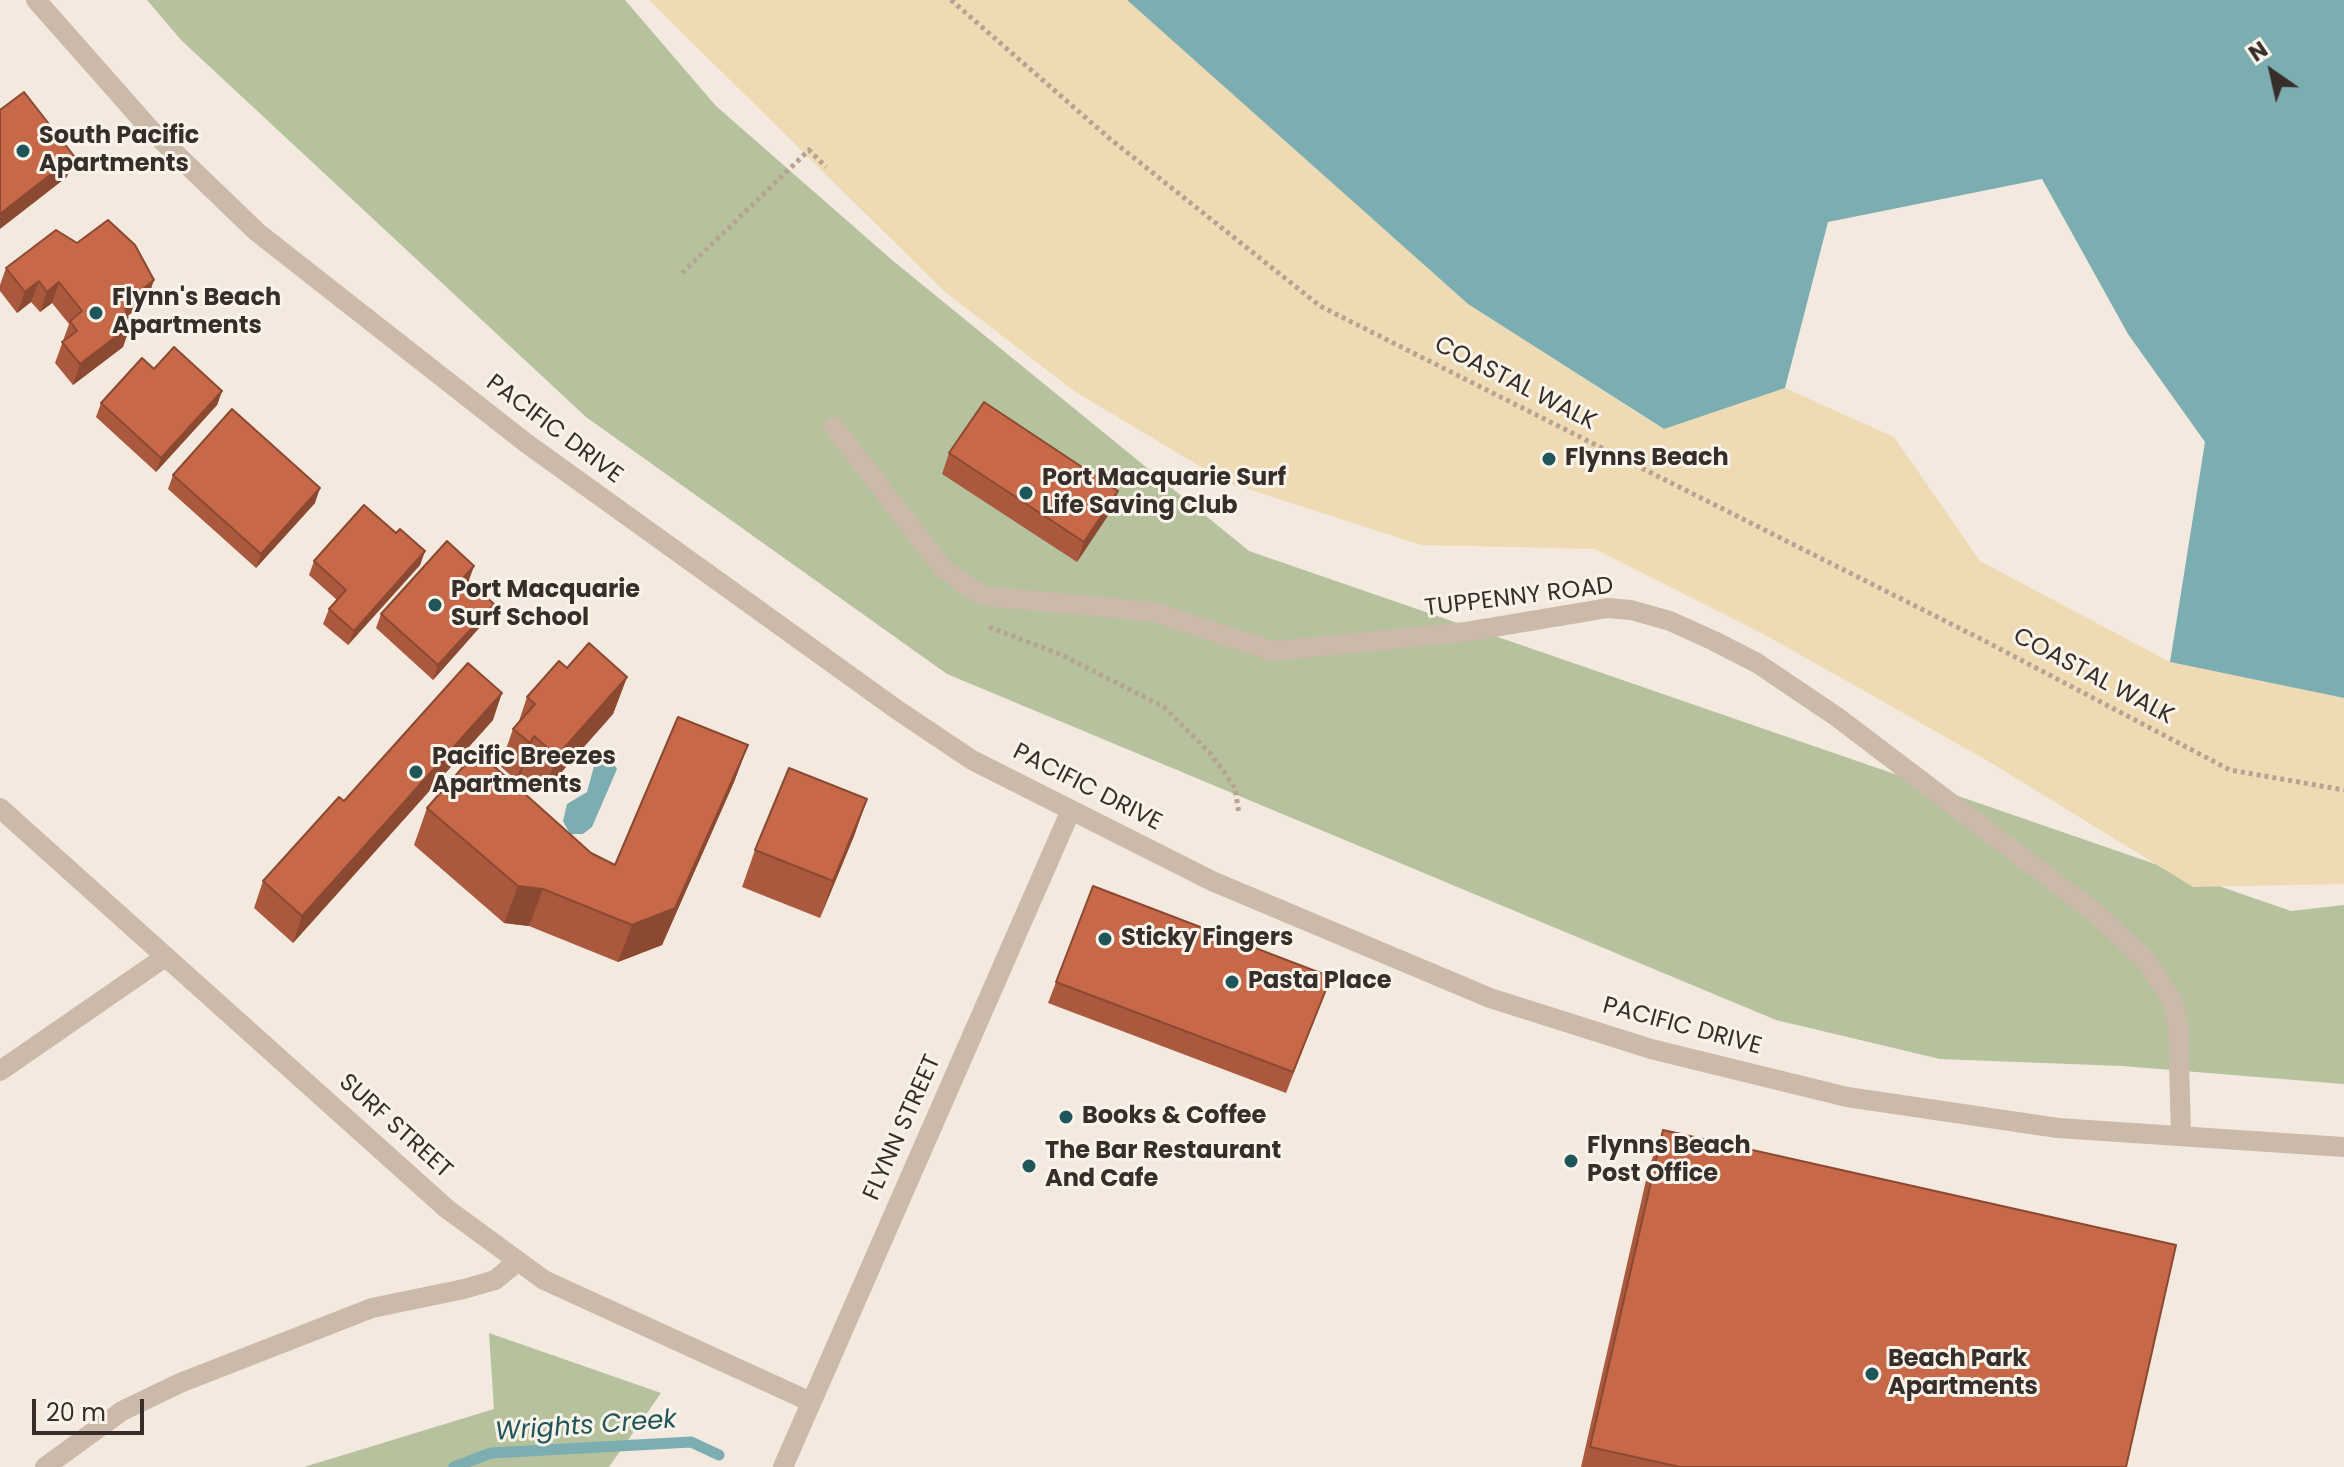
<!DOCTYPE html>
<html>
<head>
<meta charset="utf-8">
<style>
	body { margin:0 }
	#map { position:relative; width:2344px; height:1467px; overflow:hidden; background:#f3e9de; font-family:Poppins,sans-serif }
	canvas { display:block }
	.north { position:absolute; left:2232px; top:32px; width:80px; height:80px; -webkit-text-stroke:6px #faf3ea; paint-order:stroke; rotate:326deg; font-size:22px; font-weight:700; line-height:32px; text-align:center; color:#382e29 }
	.north::after { content:''; display:block; margin:auto; width:28px; height:36px; background:#382e29; clip-path:polygon(50% 0,100% 100%,50% 72%,0 100%) }
	.scale { position:absolute; left:32px; top:1399px; width:112px; height:36px; box-sizing:border-box; border:4px solid #382e29; border-top:0; padding-left:10px; font-size:24px; line-height:28px; white-space:nowrap; color:#382e29; -webkit-text-stroke:6px #faf3ea; paint-order:stroke }
</style>
</head>
<body>
<div id="map">
<canvas width="2344" height="1467"></canvas>
<div class="north">N</div>
<div class="scale">20 m</div>
</div>
<script>
const g = document.querySelector('canvas').getContext('2d');
g.lineJoin = 'round';
function fill(path, color) { g.fillStyle = color; g.fill(path, 'evenodd'); }
function stroke(path, color, width, dash) { g.strokeStyle = color; g.lineWidth = width; g.lineCap = dash ? 'butt' : 'round'; g.setLineDash(dash || []); g.stroke(path); }
function write(font, color, halo, rows, align = 'center') {
  g.font = font + ' Poppins,sans-serif'; g.lineWidth = 6; g.setLineDash([]); g.textBaseline = 'middle'; g.strokeStyle = halo; g.fillStyle = color; for (const [text, x, y, turn = 0] of rows) {
    g.save(); g.translate(x, y); g.rotate((+turn || 0) * Math.PI / 180); g.textAlign = isNaN(turn) ? turn : align; if (halo) g.strokeText(text, 0, 0); g.fillText(text, 0, 0); g.restore();
  }
}
const green = new Path2D(`
	M147,0H625L716,106L892,260L1249,551L2291,911L2344,905V1084L2122,1066L1940,1059L1776,1020L947,674L586,417L181,40Z
	M489,1333L661,1393L609,1467H304L494,1409Z`);
const sand = new Path2D(`
	M649,0H1127L1468,304L1663,429L1785,388L1894,437L1980,561L2170,662L2344,698V884L2193,887L1988,761L1767,636L1595,549L1421,545L1226,482L1074,391L945,292Z`);
const water = new Path2D(`
	M1127,0H2344V698L2170,662L2205,442L2128,334L2042,179L1828,222L1785,388L1664,429L1468,304Z
	M603,758L611,760L617,769L592,827L583,834H570L563,821L567,804L587,792L594,766Z`);
const stream = new Path2D(`
	M454,1467L491,1453L691,1442L719,1455`);
const path = new Path2D(`
	M951,0L1109,138L1320,306L1983,640L2230,770L2344,790
	M682,273L809,150L826,167
	M989,627L1062,655L1164,707L1211,754L1235,788L1239,814`);
const minor = new Path2D(`
	M36,0L150,129L257,232L526,443L896,709L972,760L1212,881L1490,998L1651,1049L1847,1097L2058,1128L2344,1147
	M834,427L941,566L962,583L985,596L1155,612L1273,651L1465,632L1608,608L1631,610L1670,621L1714,641L1757,663L1837,717L2097,914L2147,962L2173,1002L2178,1026L2181,1135
	M0,808L447,1209L544,1280L811,1402
	M0,1071L165,957
	M45,1467L122,1411L180,1383L372,1308L464,1289L495,1280L517,1262
	M783,1467L1071,810`);
const wall = new Path2D(`
	M77,243L147,301L127,316L130,326L123,347L73,385L55,363L69,324L52,303L40,312L31,302L17,313L0,291V285L6,268Z
	M222,391L217,405L156,472L96,417L101,403Z
	M949,453L1111,511L1077,562L942,474Z
	M173,475L315,503L256,568L168,489Z
	M396,533L425,551L420,565L348,645L323,624L329,609L337,600L309,575L314,561Z
	M474,566L468,581L488,618L433,680L376,628L381,614Z
	M567,668L627,677L613,714L543,793L521,774L516,780L500,766L513,729L518,724L527,697Z
	M493,720L293,943L254,908L263,881L344,801Z
	M748,745L734,782L662,945L618,962L529,926L504,923L414,845L427,808L591,853L615,865Z
	M867,799L854,836L820,918L742,887L755,850Z
	M1093,886L1331,977L1286,1093L1048,1003Z
	M1663,1130L2126,1467H1581L1649,1167Z`);
const shadedWall = new Path2D(`
	M74,156L67,177L0,229V214Z
	M154,280L147,301L116,325L124,304Z
	M39,281L31,302L17,313L25,292Z
	M59,282L52,303L40,312L47,292Z
	M130,326L123,347L73,385L80,364Z
	M222,391L217,405L156,472L161,458Z
	M320,488L315,503L256,568L261,554Z
	M1118,491L1111,511L1077,562L1084,542Z
	M425,551L420,565L348,645L354,631Z
	M474,566L469,580L459,591L464,577Z
	M494,604L488,618L433,680L438,665Z
	M627,677L613,714L543,793L557,756Z
	M502,693L493,720L293,943L302,916Z
	M534,736L521,774L516,780L530,743Z
	M748,745L734,782L662,945L618,962L632,925Z
	M867,799L854,836L820,918L833,881Z
	M518,886L543,889L529,926L504,923Z`);
const building = new Path2D(`
	M24,92L74,156L0,214V110Z
	M108,220L135,245L154,280L124,304L130,326L80,364L62,342L77,331L70,321L82,311L59,282L47,292L39,281L25,292L6,268L56,230L77,243Z
	M174,347L222,391L161,458L101,403L142,358L154,369Z
	M984,402L1118,491L1084,542L949,453Z
	M232,409L320,488L261,554L173,475Z
	M364,505L396,533L400,529L425,551L354,631L329,609L346,590L314,561Z
	M447,541L474,566L464,577L494,604L438,665L381,614Z
	M589,643L627,677L557,756L534,736L530,743L513,729L535,704L527,697L559,661L567,668Z
	M468,663L502,693L302,916L263,881L339,797L344,801Z
	M678,717L748,745L675,908L632,925L543,889L518,886L427,808L477,751L591,853L615,865Z
	M789,768L867,799L833,881L755,850Z
	M1093,886L1331,977L1293,1072L1056,982Z
	M1663,1130L2176,1245L2126,1467H1680L1590,1447Z`);
const markers = [
	[23,151,8,"#1e565a"],
	[96,313,8,"#1e565a"],
	[1549,459,8,"#1e565a"],
	[1026,493,8,"#1e565a"],
	[435,605,8,"#1e565a"],
	[416,772,8,"#1e565a"],
	[1105,939,8,"#1e565a"],
	[1232,982,8,"#1e565a"],
	[1066,1117,8,"#1e565a"],
	[1571,1161,8,"#1e565a"],
	[1029,1166,8,"#1e565a"],
	[1872,1374,8,"#1e565a"]
];
const poiNames = [
	["South Pacific",39,137],
	["Apartments",39,165],
	["Flynn's Beach",112,299],
	["Apartments",112,327],
	["Flynns Beach",1565,459],
	["Port Macquarie Surf",1042,479],
	["Life Saving Club",1042,507],
	["Port Macquarie",451,591],
	["Surf School",451,619],
	["Pacific Breezes",432,758],
	["Apartments",432,786],
	["Sticky Fingers",1121,939],
	["Pasta Place",1248,982],
	["Books & Coffee",1082,1117],
	["Flynns Beach",1587,1147],
	["Post Office",1587,1175],
	["The Bar Restaurant",1045,1152],
	["And Cafe",1045,1180],
	["Beach Park",1888,1360],
	["Apartments",1888,1388]
];
const streetNames = [
	["COASTAL WALK",1515,384,27],
	["PACIFIC DRIVE",554,430,37],
	["TUPPENNY ROAD",1519,598,-7],
	["COASTAL WALK",2093,677,28],
	["PACIFIC DRIVE",1087,788,27],
	["PACIFIC DRIVE",1682,1027,15],
	["SURF STREET",395,1127,42],
	["FLYNN STREET",903,1128,-66]
];
const waterNames = [
	["Wrights Creek",586,1427,-4]
];
fill(green, '#b5c29d');
fill(sand, '#eedbb4');
fill(water, '#7cadb0');
stroke(stream, '#7cadb0', 11);
stroke(path, '#b7a393', 5, [4, 4]);
stroke(minor, '#cbb9a9', 20);
fill(wall, '#ab593e');
fill(shadedWall, '#8b4932');
fill(building, '#c76848');
stroke(building, '#8b4932', 2);
for (const [x, y, r, color] of markers) { const dot = new Path2D(); dot.arc(x, y, r, 0, 2 * Math.PI); g.fillStyle = color; g.fill(dot); stroke(dot, '#faf3ea', 3); }
write('bold 24px', '#382e29', '#faf3ea', poiNames, 'left');
write('24px', '#382e29', '#faf3ea', streetNames);
write('italic 26px', '#1e565a', '#faf3ea', waterNames);
</script>
</body>
</html>
